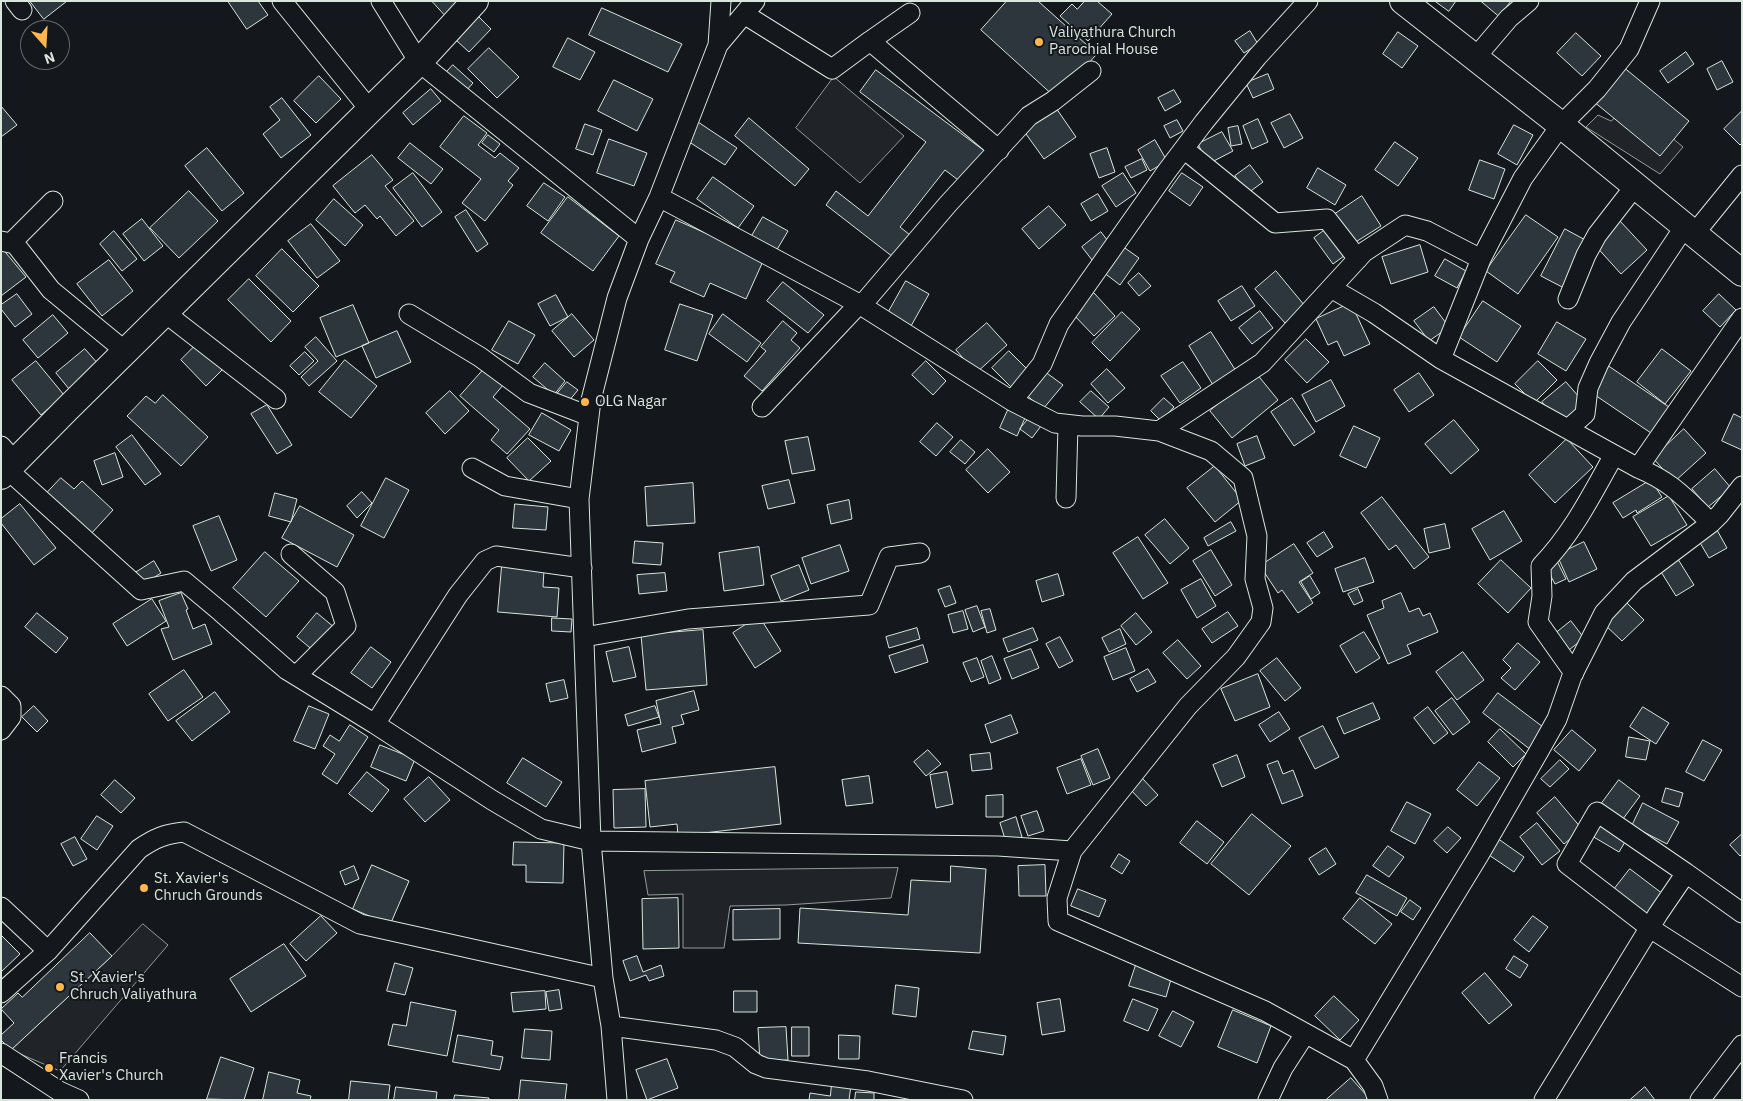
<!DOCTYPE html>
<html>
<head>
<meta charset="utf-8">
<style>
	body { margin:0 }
	#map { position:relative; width:1743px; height:1101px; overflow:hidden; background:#14181c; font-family:"IBM Plex Sans",sans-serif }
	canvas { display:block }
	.frame { position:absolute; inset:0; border:2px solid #d8e6dc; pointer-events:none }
	.north { position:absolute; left:20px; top:20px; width:50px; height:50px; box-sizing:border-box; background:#14181c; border:1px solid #626a69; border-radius:50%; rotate:161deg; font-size:14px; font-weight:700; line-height:20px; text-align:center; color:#d8e6dc }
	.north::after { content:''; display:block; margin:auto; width:18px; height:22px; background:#ffb74d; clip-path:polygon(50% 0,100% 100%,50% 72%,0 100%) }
</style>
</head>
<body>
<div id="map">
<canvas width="1743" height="1101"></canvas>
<div class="frame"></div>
<div class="north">N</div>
</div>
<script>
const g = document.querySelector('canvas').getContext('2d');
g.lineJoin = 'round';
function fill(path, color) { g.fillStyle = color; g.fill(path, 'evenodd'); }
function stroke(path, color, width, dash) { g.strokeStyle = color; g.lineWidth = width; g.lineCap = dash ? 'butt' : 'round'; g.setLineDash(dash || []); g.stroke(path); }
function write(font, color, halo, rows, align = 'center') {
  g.font = font + ' "IBM Plex Sans",sans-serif'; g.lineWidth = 4; g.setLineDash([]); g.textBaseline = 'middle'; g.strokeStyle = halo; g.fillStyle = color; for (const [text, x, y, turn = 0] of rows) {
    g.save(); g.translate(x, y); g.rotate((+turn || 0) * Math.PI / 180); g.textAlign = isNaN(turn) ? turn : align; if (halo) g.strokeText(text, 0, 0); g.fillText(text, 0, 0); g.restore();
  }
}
const green = new Path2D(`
	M834,77L904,136L860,183L796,128Z
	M1629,102L1683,147L1660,174L1586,127L1598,115L1611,121Z
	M898,868L891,898L786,905L730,906L724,948H683V894L648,895L644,871Z
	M143,924L168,945L60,1071L11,1050L112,956Z`);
const building = new Path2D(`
	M30,1H67L44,19Z
	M228,1H258L268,15L247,29Z
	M432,1H460L445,15Z
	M1007,1H1038L1097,54L1056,98L981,30Z
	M1085,1H1097L1112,14L1088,41L1060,16L1072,4L1077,9Z
	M1435,1H1456L1449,11Z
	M1481,1H1511L1499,16Z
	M602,8L682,44L668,72L589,35Z
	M479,17L491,29L469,52L457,41Z
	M42,21L47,30H30V33L28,29Z
	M1250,31L1258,44L1244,53L1235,41Z
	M1398,32L1418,46L1402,68L1383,54Z
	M1576,33L1601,56L1582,76L1557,53Z
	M568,38L595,52L580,80L553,67Z
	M489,48L519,77L497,98L468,69Z
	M1686,52L1694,64L1668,83L1660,71Z
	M1722,61L1733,82L1717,90L1707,69Z
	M453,65L473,83L465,92L444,75Z
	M1622,66L1689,121L1660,156L1593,101Z
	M876,70L986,152L962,183L945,170L900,227L910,235L893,257L826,205L836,191L868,216L926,142L860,92Z
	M1268,74L1274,89L1253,98L1246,83Z
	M319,76L341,99L316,123L294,101Z
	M614,80L653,99L637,131L598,111Z
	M431,89L441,101L413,125L403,113Z
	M1174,90L1181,102L1165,111L1158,98Z
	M282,98L311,135L281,158L263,134L280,120L270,107Z
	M1054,105L1076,137L1044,159L1021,127Z
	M1,106L17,125L1,137Z
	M1742,111V143L1740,145L1724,129Z
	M1290,114L1303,138L1284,148L1271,123Z
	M464,116L487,133L478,145L495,158L500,153L519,168L508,181L513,185L485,221L462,203L481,179L440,147Z
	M749,118L809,169L795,186L735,136Z
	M1258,119L1268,142L1252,149L1243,126Z
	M695,120L737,148L725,165L683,138Z
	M1177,120L1183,131L1170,138L1164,126Z
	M585,124L602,130L593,155L576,149Z
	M1514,125L1533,135L1517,165L1498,154Z
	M1238,126L1242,144L1231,146L1228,128Z
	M1222,132L1233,151L1208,164L1198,144Z
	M488,135L500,144L494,152L482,143Z
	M609,139L647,153L634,186L597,173Z
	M1155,140L1167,161L1150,171L1138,150Z
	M1395,142L1418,158L1398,186L1375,170Z
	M410,143L443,169L431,184L398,158Z
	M207,148L244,193L222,211L185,166Z
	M1107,148L1115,172L1099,178L1090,154Z
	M372,155L393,180L385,186L414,221L396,236L380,216L377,219L365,205L355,213L333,186Z
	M1142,159L1147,170L1131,178L1125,167Z
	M1480,160L1505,169L1494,199L1469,190Z
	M1250,165L1263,182L1248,193L1235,176Z
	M1318,168L1346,185L1335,205L1307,188Z
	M413,173L442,212L422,227L393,188Z
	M1123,173L1136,193L1116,207L1102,186Z
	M1182,173L1203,187L1190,206L1169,191Z
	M713,177L754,206L738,228L697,199Z
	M544,183L565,197L548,221L527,206Z
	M189,191L218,221L179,258L150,228Z
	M1098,194L1108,211L1091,221L1081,204Z
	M1362,196L1381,226L1351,245L1332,216Z
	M568,197L619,236L593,271L541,233Z
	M334,199L363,225L345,246L316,220Z
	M1049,206L1066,225L1039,249L1022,229Z
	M466,210L488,244L477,252L455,217Z
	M1526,215L1558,237L1518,294L1486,271Z
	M763,217L788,231L775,253L750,239Z
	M142,219L163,246L144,261L123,234Z
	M676,220L764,259L746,299L710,283L704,297L670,282L675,272L656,264Z
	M1620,221L1647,250L1621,274L1594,244Z
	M311,224L340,261L317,278L288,241Z
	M1329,227L1348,253L1333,264L1314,238Z
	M1565,229L1589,242L1564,288L1541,276Z
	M114,231L137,259L122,271L100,244Z
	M1101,232L1111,245L1092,260L1082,247Z
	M1420,245L1428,272L1391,284L1382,257Z
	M1122,246L1139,258L1120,285L1103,272Z
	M1,247L26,277L1,296Z
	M282,249L319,286L293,312L256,276Z
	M1445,259L1466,271L1457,288L1435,276Z
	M109,260L133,291L102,316L77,284Z
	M1276,271L1305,306L1285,323L1255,289Z
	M1139,273L1151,286L1139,296L1128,283Z
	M249,279L291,321L271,342L228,300Z
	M906,281L929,294L911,326L888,313Z
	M783,282L824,315L808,333L767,301Z
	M1242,286L1255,306L1231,321L1218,301Z
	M1094,293L1115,316L1094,336L1072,313Z
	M17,294L32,314L15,327L1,309V305Z
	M1719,294L1736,310L1720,327L1703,311Z
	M556,295L568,317L550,326L538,304Z
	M1483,301L1521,326L1497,362L1459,337Z
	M1351,303L1370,344L1344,356L1337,341L1328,345L1316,319Z
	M680,304L713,315L697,361L665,350Z
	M353,305L369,343L336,357L320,318Z
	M1434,307L1449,327L1429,341L1414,321Z
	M1260,311L1273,328L1252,344L1239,328Z
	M1122,312L1140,329L1110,361L1092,343Z
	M572,314L594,340L574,357L552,331Z
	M723,314L761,343L747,362L709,334Z
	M53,315L68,333L38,358L23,340Z
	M509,321L535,335L518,364L492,350Z
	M783,321L797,333L791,340L800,348L762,391L744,376L766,351L761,347Z
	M1557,322L1586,339L1566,371L1538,354Z
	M987,323L1007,345L976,373L956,350Z
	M397,331L411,362L376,378L362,346Z
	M1211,332L1236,371L1213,385L1189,346Z
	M316,337L337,361L309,386L301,377L318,361L305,347Z
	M1306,339L1329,362L1307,383L1285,360Z
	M197,344L222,370L206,386L181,360Z
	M85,349L99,365L69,389L56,373Z
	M1662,349L1691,371L1665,404L1637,382Z
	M1009,351L1030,372L1013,389L992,368Z
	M305,352L314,361L299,375L290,366Z
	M345,360L377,386L351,418L319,392Z
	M36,361L64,395L41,415L12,380Z
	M926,361L946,381L933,395L912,375Z
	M1538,361L1557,380L1534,403L1515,384Z
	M1183,362L1201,388L1180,403L1161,376Z
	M545,363L565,381L554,395L533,377Z
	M1607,365L1669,407L1651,433L1589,391Z
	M485,368L504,384L493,397L530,429L507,454L491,440L499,430L460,396Z
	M1107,369L1125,388L1108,403L1091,384Z
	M1044,371L1063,385L1043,409L1025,394Z
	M1256,373L1278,400L1232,438L1210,411Z
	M1419,373L1434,395L1409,412L1394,390Z
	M1331,380L1345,406L1316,422L1302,395Z
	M567,382L578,390L568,402L557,394Z
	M1566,382L1586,405L1562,426L1542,402Z
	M450,391L469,411L445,434L426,413Z
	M1091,391L1109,407L1099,419L1080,402Z
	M163,395L208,437L181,466L127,416L146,396L155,403Z
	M1164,398L1174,407L1161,421L1151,411Z
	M1292,398L1315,432L1294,446L1271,412Z
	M267,405L292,445L277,454L251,414Z
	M1008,410L1025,418L1017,436L1000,428Z
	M542,413L571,430L559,451L529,435Z
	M1734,414L1742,418V450L1722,441Z
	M1030,417L1041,426L1032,438L1020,429Z
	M1454,420L1479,450L1451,474L1425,444Z
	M937,423L953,437L936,456L920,442Z
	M1354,426L1380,438L1366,468L1340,456Z
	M1684,429L1706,453L1674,482L1653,458Z
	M132,435L161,474L145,485L116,447Z
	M1257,436L1265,458L1245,466L1237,444Z
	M808,437L815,470L792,474L785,441Z
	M528,438L551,461L529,481L507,458Z
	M1567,439L1593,467L1555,503L1529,475Z
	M961,440L975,452L965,464L950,452Z
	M988,449L1010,472L988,493L966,470Z
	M115,453L123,477L102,485L94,461Z
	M1215,466L1242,500L1215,522L1187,488Z
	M1715,469L1731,488L1708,507L1692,489Z
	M61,478L74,489L82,481L113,510L90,535L46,494Z
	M386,478L409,490L384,538L361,526Z
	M789,480L795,503L768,509L762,486Z
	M1651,480L1662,497L1637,513L1636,510L1623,518L1613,503Z
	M693,483L695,523L647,526L645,487Z
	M362,492L372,503L357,518L347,506Z
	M275,493L297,499L291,522L269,516Z
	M1669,496L1687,525L1651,546L1633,517Z
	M1382,497L1429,557L1414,569L1396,545L1389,550L1361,513Z
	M849,500L852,519L831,524L827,505Z
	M20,504L56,548L34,565L1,523V519Z
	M515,504L548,507L546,530L513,528Z
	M300,506L354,535L337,567L282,538Z
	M1504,511L1522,541L1490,560L1472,529Z
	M219,516L237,560L211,571L193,526Z
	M1165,519L1189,548L1170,564L1145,535Z
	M1231,522L1236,531L1208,546L1204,538Z
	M1445,524L1450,548L1429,553L1424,529Z
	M1717,530L1727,548L1709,558L1699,541Z
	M1324,532L1333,547L1317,557L1307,543Z
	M1138,537L1168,583L1143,599L1113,553Z
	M635,541L663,543L661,565L633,563Z
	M1584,542L1597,569L1569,582L1557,555Z
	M1294,544L1313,573L1299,582L1313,603L1298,613L1282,590L1278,593L1260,566Z
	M840,545L849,571L811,584L802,558Z
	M759,547L764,585L724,591L719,553Z
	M1211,550L1232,585L1215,596L1193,561Z
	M265,552L299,581L266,617L233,588Z
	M1676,556L1694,585L1676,596L1658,567Z
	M1555,557L1566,579L1555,584L1544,563Z
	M1365,558L1374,582L1343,592L1335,569Z
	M1501,560L1531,588L1508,613L1478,584Z
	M154,561L161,573L142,585L135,573Z
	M799,565L809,590L781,601L771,576Z
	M502,566L544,570L543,587L559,588L557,617L498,612Z
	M665,573L667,591L639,594L637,575Z
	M1058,574L1064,595L1042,602L1036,581Z
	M1310,576L1320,593L1311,599L1301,582Z
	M1201,579L1216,606L1197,618L1181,590Z
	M950,586L956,603L945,607L938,590Z
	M1358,589L1363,601L1354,605L1348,594Z
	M181,593L188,609L186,610L193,629L205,624L212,644L173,660L161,629L169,627L159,601Z
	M1401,593L1409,612L1419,608L1423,616L1430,613L1438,632L1407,645L1411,654L1388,664L1367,615L1384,608L1382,601Z
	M152,599L166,621L127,646L113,624Z
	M1625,601L1644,620L1622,641L1603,623Z
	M977,606L985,627L973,632L965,610Z
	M990,609L996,630L987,633L981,611Z
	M963,611L968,629L953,633L948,615Z
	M1228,612L1238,626L1212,643L1202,629Z
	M37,613L68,638L56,653L25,627Z
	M317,613L335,628L315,652L297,637Z
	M1136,613L1152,632L1136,645L1121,626Z
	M759,616L781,651L755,668L733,633Z
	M552,618L572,619L571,632L552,631Z
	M1571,621L1584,638L1569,650L1556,633Z
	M917,628L920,639L889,648L886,637Z
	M1033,628L1038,640L1008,652L1003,639Z
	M1120,629L1126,644L1109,652L1102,638Z
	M703,630L707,685L646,690L641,635Z
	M1364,632L1380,658L1356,673L1340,646Z
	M1060,637L1073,661L1059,668L1046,644Z
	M1178,640L1201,666L1187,679L1163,653Z
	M1518,643L1540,662L1515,690L1501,678L1511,668L1503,660Z
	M923,645L928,662L895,673L889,656Z
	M371,647L391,662L372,688L351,673Z
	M629,647L636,677L613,682L606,652Z
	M1126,648L1135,671L1113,680L1104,657Z
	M1031,649L1039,668L1012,679L1004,659Z
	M1463,652L1484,680L1457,700L1436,672Z
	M992,656L1001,679L989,684L981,661Z
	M977,658L984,677L971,682L963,663Z
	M1277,658L1301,688L1285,701L1260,671Z
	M1148,669L1156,682L1137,692L1130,679Z
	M184,670L203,697L168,721L149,694Z
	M1258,674L1270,707L1235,721L1221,689Z
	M564,680L568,698L550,702L546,684Z
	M694,691L699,710L681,715L684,724L672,727L676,743L642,752L637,730L661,724L656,701Z
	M215,692L230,712L192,741L176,721Z
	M1498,693L1547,730L1531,750L1483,713Z
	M1452,698L1470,722L1453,735L1435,711Z
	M1373,703L1380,719L1344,734L1337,718Z
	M34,706L48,721L37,732L22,717Z
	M309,706L329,714L315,749L294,741Z
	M655,706L659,717L628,726L625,715Z
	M1428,707L1448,733L1434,744L1414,718Z
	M1643,707L1669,723L1656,744L1630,727Z
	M1279,712L1290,729L1270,742L1259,725Z
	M1011,715L1018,733L991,743L985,725Z
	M350,725L368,737L337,784L322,774L335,754L323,746L330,735L339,741Z
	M1323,726L1339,757L1315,769L1299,738Z
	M1500,729L1526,754L1513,767L1488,742Z
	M1572,730L1596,750L1579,771L1554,750Z
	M1629,737L1650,741L1646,760L1626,757Z
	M1703,740L1722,750L1704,781L1686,772Z
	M380,745L415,759L406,781L371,767Z
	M1098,749L1110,778L1093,785L1081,756Z
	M928,750L941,764L926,776L914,762Z
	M990,753L992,769L972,771L970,755Z
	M1237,755L1245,777L1222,787L1213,765Z
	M523,758L562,782L546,807L507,783Z
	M1081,759L1091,785L1067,794L1057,768Z
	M1560,760L1569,769L1550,787L1541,779Z
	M1278,761L1283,774L1293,770L1303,796L1282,804L1267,765Z
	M1479,762L1500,778L1477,806L1457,790Z
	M775,767L781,824L678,836L677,824L650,827L645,781Z
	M367,772L389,790L372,812L349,794Z
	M947,772L953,804L936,808L930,775Z
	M869,776L873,803L846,806L842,780Z
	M429,777L450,800L425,822L404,799Z
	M1142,778L1158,795L1146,806L1130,789Z
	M115,780L135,798L121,813L101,795Z
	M1619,780L1640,796L1620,823L1599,807Z
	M1666,788L1683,793L1679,807L1662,802Z
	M645,789L646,827L614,828L613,790Z
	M1003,795V817H986V796Z
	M1555,797L1582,829L1564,844L1537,813Z
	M1407,802L1431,814L1415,844L1391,831Z
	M1643,803L1679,822L1667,844L1632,826Z
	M1037,811L1044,831L1028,836L1021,816Z
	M1252,814L1291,846L1249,895L1211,864Z
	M97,816L113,826L97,850L81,839Z
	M1016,817L1022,837L1006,842L1000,823Z
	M1596,819L1628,837L1619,852L1587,833Z
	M1197,821L1224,842L1207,864L1180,843Z
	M1537,823L1560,851L1542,865L1520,837Z
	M1448,827L1461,838L1447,853L1434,841Z
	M1742,834V854L1740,856L1730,845Z
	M75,837L87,859L73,866L61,844Z
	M1497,838L1524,857L1514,872L1486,853Z
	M514,842L564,843L563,883L526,882V865H513Z
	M1388,846L1404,857L1389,877L1373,866Z
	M1326,848L1336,864L1319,875L1309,859Z
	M1119,854L1130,861L1122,874L1111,867Z
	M372,865L409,881L390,925L353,909Z
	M1045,865L1046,896H1019L1018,866Z
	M354,866L359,879L345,885L340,872Z
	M951,866L986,869L980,953L798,943L800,908L908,915L911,880L950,882Z
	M1630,869L1663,894L1646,918L1612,892Z
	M1367,875L1407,898L1397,916L1356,893Z
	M1078,889L1106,900L1099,917L1071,906Z
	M678,898L679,948L643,949L642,899Z
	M1360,898L1392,924L1375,944L1343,919Z
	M1410,900L1421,908L1413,920L1401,912Z
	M780,909V939L733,940V910Z
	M321,916L337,933L306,961L290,944Z
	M1533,916L1548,927L1529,952L1514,940Z
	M90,933L112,956L11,1050L1,1040V1035L14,1023L1,1009L18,993L22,997Z
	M1,935L20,954L1,972Z
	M284,944L306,976L251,1012L230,979Z
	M637,956L643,972L661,965L664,976L649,981L646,975L630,981L623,961Z
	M1514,956L1528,965L1520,978L1506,969Z
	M1137,962L1173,972L1166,997L1129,986Z
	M395,963L413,968L405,995L387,991Z
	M1485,973L1512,1005L1489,1024L1462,993Z
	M896,985L919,988L916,1017L893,1014Z
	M559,990L562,1009L549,1011L546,992Z
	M545,991L546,1009L513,1012L511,993Z
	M734,991H757V1012H734Z
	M1334,996L1359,1020L1340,1040L1315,1016Z
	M1060,999L1065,1031L1042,1035L1037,1003Z
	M1133,999L1158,1009L1148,1031L1124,1021Z
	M411,1002L456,1011L447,1056L388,1045L393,1024L406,1026Z
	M1233,1010L1271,1026L1257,1063L1218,1047Z
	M1173,1011L1194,1022L1181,1047L1159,1036Z
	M786,1027L788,1060L760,1061L758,1028Z
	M792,1027H809V1056H792Z
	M525,1029L552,1031L550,1060L522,1058Z
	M973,1031L1006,1036L1003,1055L969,1049Z
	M458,1035L493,1041L491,1055L503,1057L500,1070L453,1062Z
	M839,1035L860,1036L859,1059H839Z
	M221,1057L254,1068L244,1100L207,1099Z
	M667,1059L678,1088L647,1100L636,1070Z
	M269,1072L300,1080L297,1093L311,1096L310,1100H263Z
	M1351,1078L1368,1097L1365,1100H1326Z
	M521,1080L567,1084L565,1100H519Z
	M351,1081L390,1085L388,1100H349Z
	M832,1083L851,1085L849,1100H809L810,1093L830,1096Z
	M396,1087L437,1092L436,1100H394Z
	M1645,1087L1655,1100H1630Z
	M856,1092L874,1093V1100H855Z
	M455,1095L489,1098V1100H454Z`);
const minor = new Path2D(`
	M15,1L22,10
	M282,1L370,110
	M381,1L419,62L639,239
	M744,14L832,69L870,41L999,150
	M870,41L910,13
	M718,45L755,1
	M1475,58L1509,18L1529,1
	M1184,149L1275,223L1327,219L1358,259
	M659,197L859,304L1012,401L1055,423L1082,426H1115L1159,431L1211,451L1243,478L1257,536L1255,579L1263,608L1261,622L1236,657L1188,706L1072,851L1057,898L1058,921L1265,1011L1354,1060L1373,1086L1378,1100
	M1694,234L1742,175
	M1,241L15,244L51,290L125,351
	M11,243L53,201
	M1331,288L1374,313L1441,359L1638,468C1672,482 1685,498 1711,523
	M1568,299L1586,255L1597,235L1635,186
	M861,306L948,204L1029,116L1053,101L1091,71
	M164,312L276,399
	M409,314L480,357L529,393L589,416
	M1441,359L1481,259L1523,178L1561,125L1597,89L1629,49L1650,1
	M1012,401L1042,364L1059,324L1167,171L1204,122L1257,57L1308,1
	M762,407L859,304
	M1568,429L1585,414L1588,388L1599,363L1621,322L1685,226
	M1159,431L1262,363L1364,252L1405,225L1427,231L1481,259
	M1,446L15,462
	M472,468L505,486L579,499
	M1638,468L1742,318
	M8,470L141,590L184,581L221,612L287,670L375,724L492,800L541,829L591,841L998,846L1072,851
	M1066,498L1068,425
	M291,554L335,592L346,626L297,675
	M584,637L688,619L869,605L889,557L920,553
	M1574,673L1538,622L1542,596L1541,566C1573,533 1592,494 1614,455
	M1,696L11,706V717L1,730
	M375,724L458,595L485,561L496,556L582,568
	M1686,873L1597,812L1567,864L1650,928L1742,987
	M1,907L48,951
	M1,993L48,951L139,849C155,838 165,834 184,832L360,924L603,978
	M611,1026L716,1040L735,1047L756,1064L766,1068L868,1081L963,1100
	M1,1053L59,1091L79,1100
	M1354,1060L1479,855L1539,751L1557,719L1572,676L1604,613L1634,581L1711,523L1720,514L1742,486
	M617,1100L611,1026L603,978L591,841L579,499L591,400L617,298L639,239L659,197L718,45L721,1
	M1268,1100L1283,1068L1305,1034
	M1544,1100L1658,914L1686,873L1742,913
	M1700,1100L1742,1045`);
const secondary = new Path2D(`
	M1403,1L1561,125L1742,273
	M1,476L66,410L370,110L419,62L475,1`);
const markers = [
	[1039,42,5,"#ffb74d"],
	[585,402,5,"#ffb74d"],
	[144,888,5,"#ffb74d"],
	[60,987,5,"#ffb74d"],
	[49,1068,5,"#ffb74d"]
];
const poiNames = [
	["Valiyathura Church",1049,33],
	["Parochial House",1049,50],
	["OLG Nagar",595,402],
	["St. Xavier's",154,879],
	["Chruch Grounds",154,896],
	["St. Xavier's",70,978],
	["Chruch Valiyathura",70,995],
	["Francis",59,1059],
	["Xavier's Church",59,1076]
];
fill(green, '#202428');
stroke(green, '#939e99', 1);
fill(building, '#2c363c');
stroke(building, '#d8e6dc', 1);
stroke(minor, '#d8e6dc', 21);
stroke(secondary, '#d8e6dc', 28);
stroke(minor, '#14181c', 19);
stroke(secondary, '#14181c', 26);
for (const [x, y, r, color] of markers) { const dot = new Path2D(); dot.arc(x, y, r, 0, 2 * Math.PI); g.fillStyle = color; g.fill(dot); stroke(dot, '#14181c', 2); }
write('15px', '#d8e6dc', '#14181c', poiNames, 'left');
</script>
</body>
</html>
